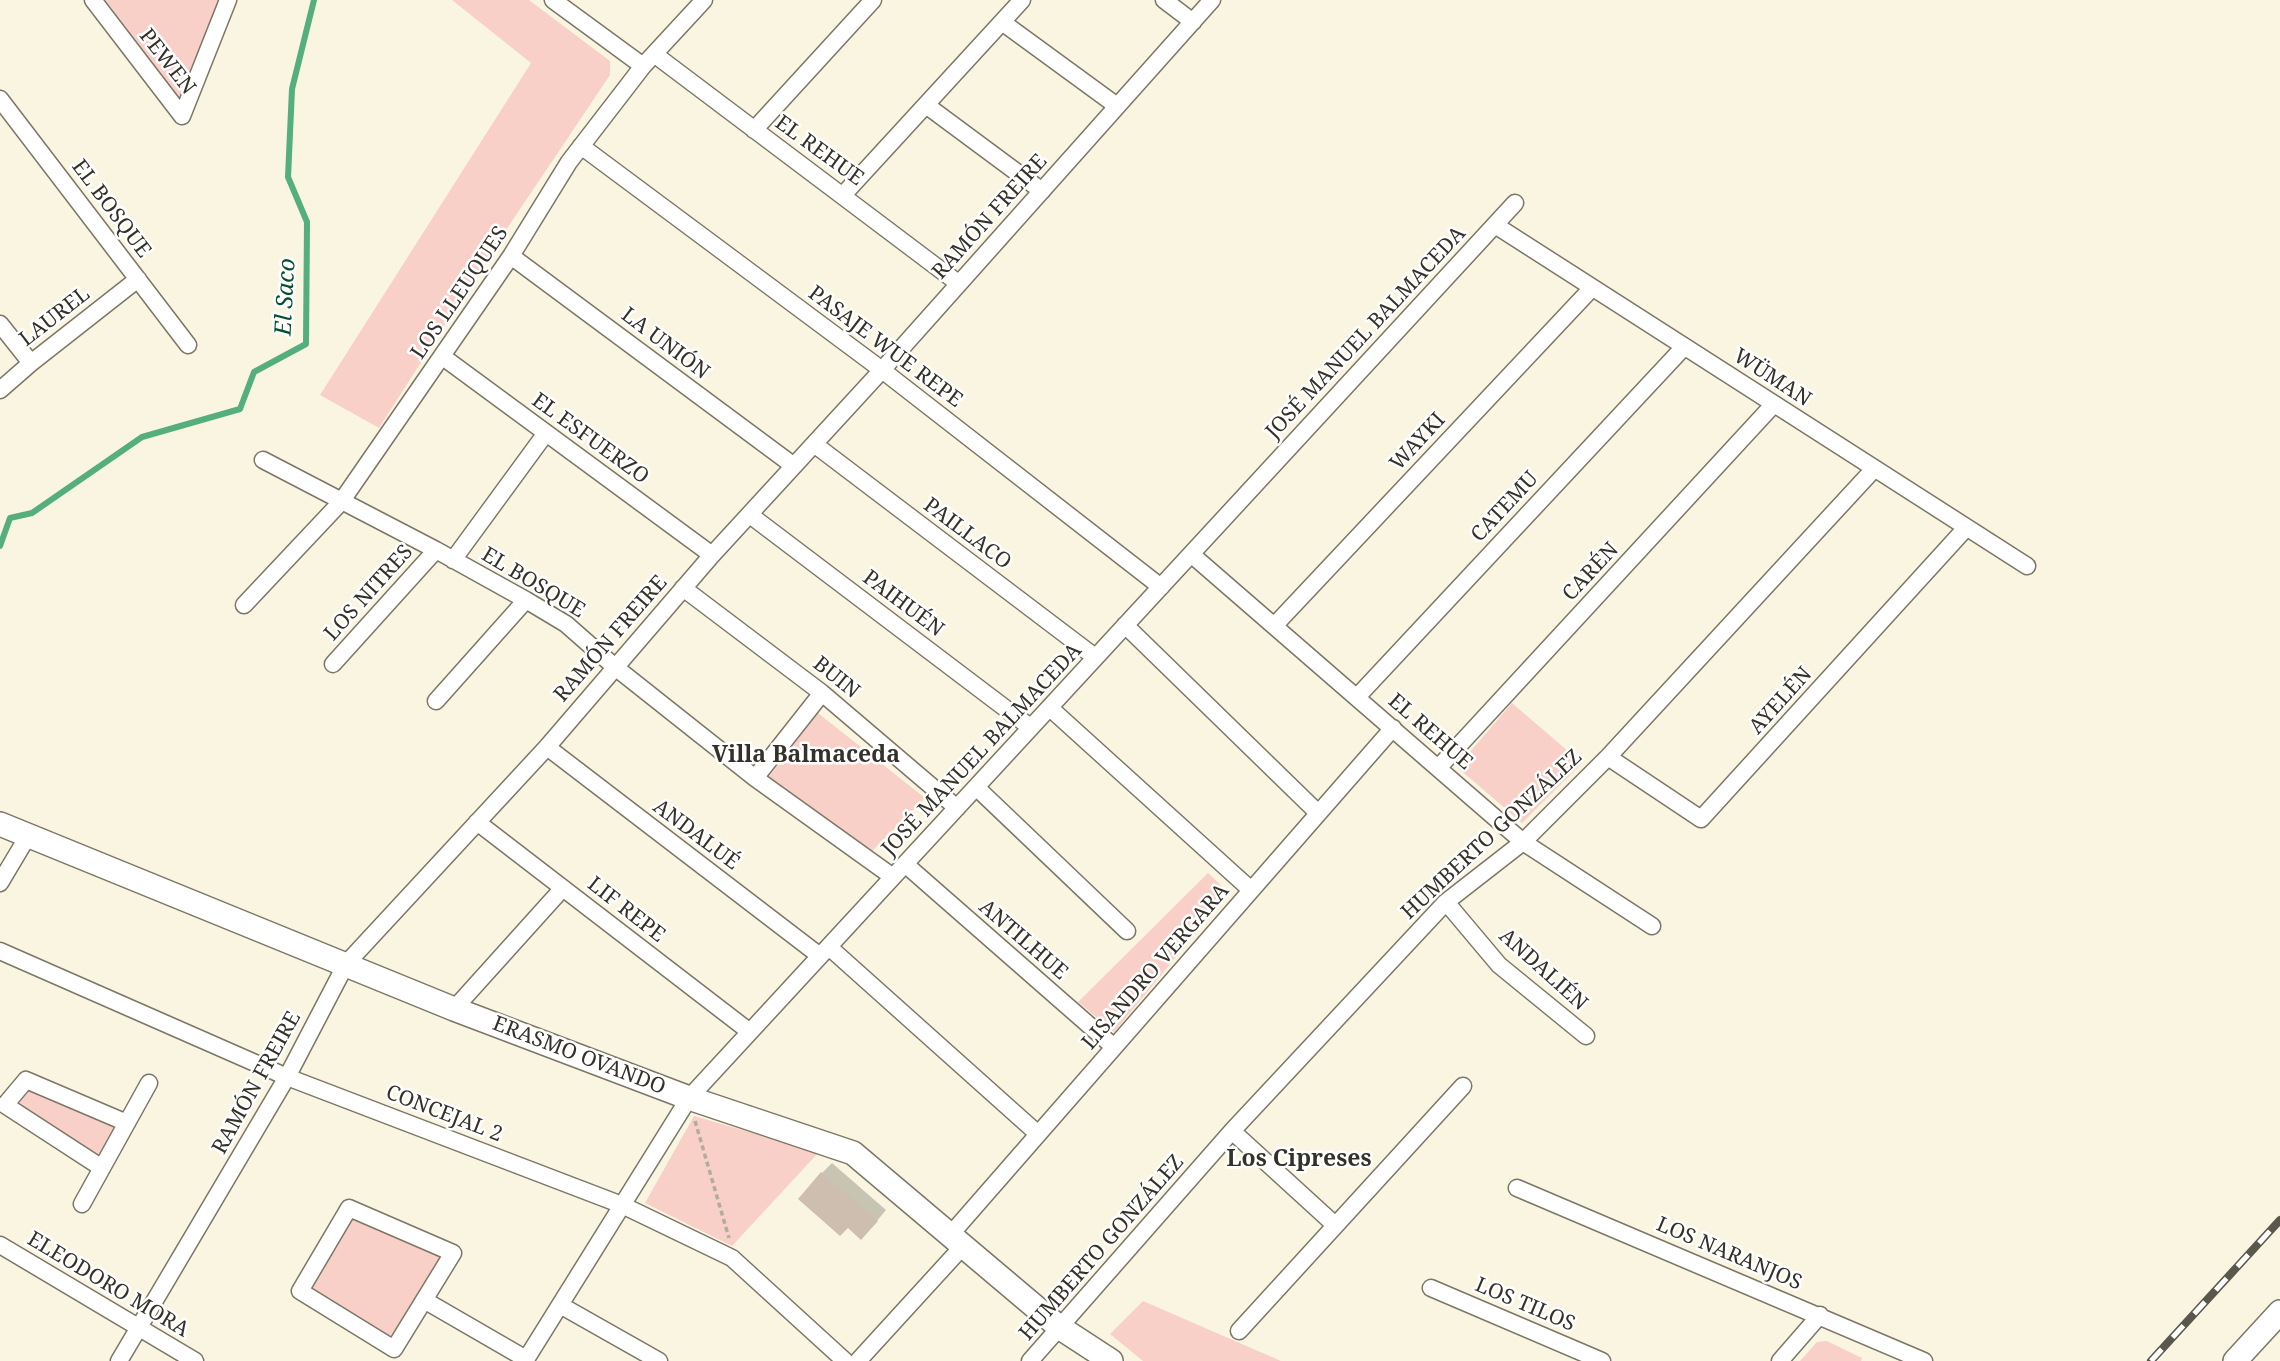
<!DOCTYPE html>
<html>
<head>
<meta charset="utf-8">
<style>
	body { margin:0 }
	canvas { display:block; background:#faf5e1 }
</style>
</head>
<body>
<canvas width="2280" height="1361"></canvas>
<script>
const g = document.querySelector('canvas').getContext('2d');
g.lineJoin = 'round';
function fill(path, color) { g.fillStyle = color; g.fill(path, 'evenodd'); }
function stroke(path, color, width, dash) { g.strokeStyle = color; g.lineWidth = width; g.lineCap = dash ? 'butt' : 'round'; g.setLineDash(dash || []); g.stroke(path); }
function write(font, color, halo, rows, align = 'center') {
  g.font = font + ' "Noto Serif",serif'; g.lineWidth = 5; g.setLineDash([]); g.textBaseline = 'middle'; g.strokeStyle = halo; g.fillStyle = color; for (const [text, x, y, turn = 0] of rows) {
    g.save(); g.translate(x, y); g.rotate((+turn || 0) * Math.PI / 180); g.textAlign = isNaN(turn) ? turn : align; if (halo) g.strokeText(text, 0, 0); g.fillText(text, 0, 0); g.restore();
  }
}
const green = new Path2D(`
	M97,0H224L182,110Z
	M452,0H529L610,61V75L500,239L379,428L320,395L531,63Z
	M1512,703L1582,763L1522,823L1457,767Z
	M818,713L925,798L871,852L768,778Z
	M1208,873L1229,893L1114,1032L1078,1002Z
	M26,1081L126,1123L101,1167L7,1105Z
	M694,1116L819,1152L732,1246L645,1203Z
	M350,1210L451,1254L393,1348L301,1291Z
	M1143,1301L1281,1361H1143L1110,1334Z
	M1827,1341L1862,1358L1861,1361H1800L1817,1342Z`);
const shadow = new Path2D(`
	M832,1163L886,1210L871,1228L822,1173Z`);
const stream = new Path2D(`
	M0,546L10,518L32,513L142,437L240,409L254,372L306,344L307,222L288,177L292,89L314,0`);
const building = new Path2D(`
	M821,1172L878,1221L861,1240L848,1228L840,1236L798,1199Z`);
const path = new Path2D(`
	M695,1121L729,1238`);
const street = new Path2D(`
	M93,0L182,116
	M553,0L643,66
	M1164,0L1193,22
	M1002,22L1117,106
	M654,54L958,283
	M0,99L188,345
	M926,105L1042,191
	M182,116L228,0
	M754,130L873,0
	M581,146L882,370L1161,587
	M843,195L1022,0
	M1495,225L2027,566
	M511,256L794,466
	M0,324L31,363
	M443,357L712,555
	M0,390L31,363L138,279
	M814,444L1095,657
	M263,460L436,550L526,600L566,624L615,667L755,778L893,877
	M750,515L1030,727
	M1191,554L1523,842L1652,926
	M453,560L546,433
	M683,588L822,693L957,808
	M244,605L341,502L511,256L569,162L643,66L704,0
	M1125,625L1318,813
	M1274,626L1592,288
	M333,664L436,550
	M1357,697L1684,347
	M436,701L526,600
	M1050,708L1251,890
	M547,747L820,956
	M1608,757L1701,819L1966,528
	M1439,767L1774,404
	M755,778L822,693
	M976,787L1127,931
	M477,822L750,1032
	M905,864L1114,1047
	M0,883L28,836
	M1446,902L1499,965L1586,1036
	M829,947L1038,1134
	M0,951L287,1077L622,1205L732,1258L845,1361
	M454,1009L563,888
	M1232,1131L1335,1225
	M102,1168L5,1105L26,1080L127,1123
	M1517,1188L1924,1361
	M82,1204L149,1083
	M349,1208L453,1253L394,1349L300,1291Z
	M951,1234L1393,728
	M0,1245L195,1361
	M1431,1288L1602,1361
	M424,1300L526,1359
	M560,1305L659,1361
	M1239,1331L1463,1086
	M119,1361L287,1077L346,964L547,747L712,555L882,370L1212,0
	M525,1361L689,1098L1515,203
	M858,1361L964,1245
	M1030,1361L1232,1131L1446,902L1523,842L1608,757L1874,469
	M1780,1361L1820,1315`);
const secondary = new Path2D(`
	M0,824L454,1009L689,1098L853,1153L1059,1327L1111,1361
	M2235,1361L2280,1312`);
const rail = new Path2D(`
	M2151,1361L2280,1220`);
const streetNames = [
	["PEWEN",167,62,52],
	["EL REHUE",819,151,36],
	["EL BOSQUE",111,209,53],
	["RAMÓN FREIRE",990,217,-48],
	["LOS LLEUQUES",460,293,-56],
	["LAUREL",55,317,-38],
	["JOSÉ MANUEL BALMACEDA",1366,333,-47],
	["LA UNIÓN",665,344,37],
	["PASAJE WUE REPE",885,347,37],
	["WÜMAN",1772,378,33],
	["EL ESFUERZO",590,439,36],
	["WAYKI",1418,442,-47],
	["CATEMU",1505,507,-47],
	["PAILLACO",967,534,37],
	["CARÉN",1591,572,-47],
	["EL BOSQUE",533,583,31],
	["LOS NITRES",369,593,-48],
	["PAIHUÉN",903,604,37],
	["RAMÓN FREIRE",611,639,-49],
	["BUIN",836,678,39],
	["AYELÉN",1781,701,-48],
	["EL REHUE",1430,732,41],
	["JOSÉ MANUEL BALMACEDA",982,750,-47],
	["ANDALUÉ",696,835,37],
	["HUMBERTO GONZÁLEZ",1492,835,-43],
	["LIF REPE",626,910,38],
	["ANTILHUE",1023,940,41],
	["LISANDRO VERGARA",1156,967,-49],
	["ANDALIÉN",1543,970,42],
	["ERASMO OVANDO",579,1056,21],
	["RAMÓN FREIRE",257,1083,-61],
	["CONCEJAL 2",444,1114,21],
	["HUMBERTO GONZÁLEZ",1102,1248,-49],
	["LOS NARANJOS",1729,1254,23],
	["ELEODORO MORA",108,1285,31],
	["LOS TILOS",1525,1305,23]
];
const waterNames = [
	["El Saco",286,297,-87]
];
const neighbourhoodNames = [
	["Villa Balmaceda",806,755],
	["Los Cipreses",1299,1159]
];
fill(green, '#f9d0c8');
fill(shadow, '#0003');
stroke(stream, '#54ae7d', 6);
fill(building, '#cebeb0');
stroke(street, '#7b7665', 19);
stroke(secondary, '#7b7665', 26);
stroke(path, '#b0ad9d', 3.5, [5, 3.5]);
stroke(street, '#fff', 16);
stroke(secondary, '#fff', 23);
stroke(rail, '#5a574d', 8);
stroke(rail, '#fff', 5, [16]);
write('21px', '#333129', '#fff', streetNames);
write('italic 23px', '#054f2f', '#fff', waterNames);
write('bold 23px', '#333129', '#fff', neighbourhoodNames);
</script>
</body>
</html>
